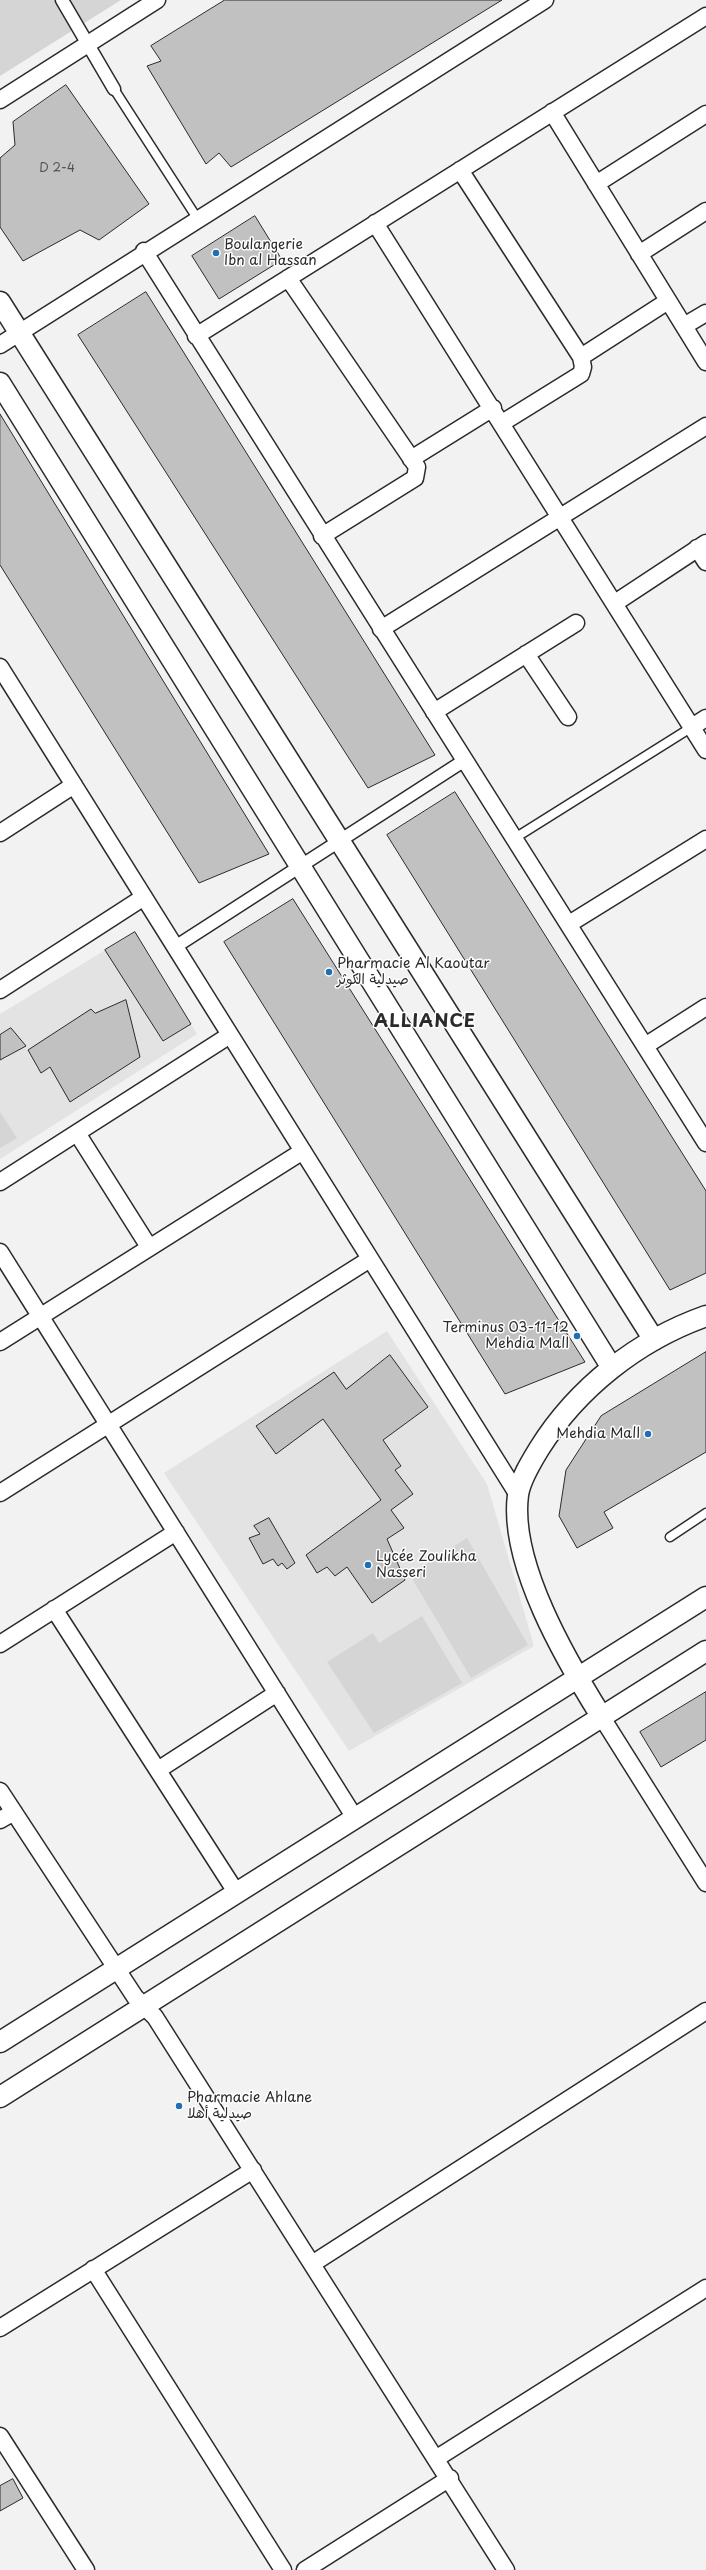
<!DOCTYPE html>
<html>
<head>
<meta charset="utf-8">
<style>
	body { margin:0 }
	canvas { display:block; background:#f2f2f2 }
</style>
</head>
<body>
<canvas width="706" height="2570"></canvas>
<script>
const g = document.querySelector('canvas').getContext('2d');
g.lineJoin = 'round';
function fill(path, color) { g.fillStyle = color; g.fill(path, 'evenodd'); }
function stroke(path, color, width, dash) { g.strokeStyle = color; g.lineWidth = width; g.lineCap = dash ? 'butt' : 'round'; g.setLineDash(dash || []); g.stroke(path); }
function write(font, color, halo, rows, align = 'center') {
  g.font = font + ' "Playpen Sans","Playpen Sans Arabic",sans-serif'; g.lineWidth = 3; g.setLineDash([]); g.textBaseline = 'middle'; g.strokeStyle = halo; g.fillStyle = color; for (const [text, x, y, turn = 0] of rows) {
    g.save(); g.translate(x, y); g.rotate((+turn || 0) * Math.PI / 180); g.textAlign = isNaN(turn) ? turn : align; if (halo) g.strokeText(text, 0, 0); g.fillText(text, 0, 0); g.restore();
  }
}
const built = new Path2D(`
	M135,932L197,1034L0,1159V1014Z
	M387,1331L487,1484L534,1646L349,1751L164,1473Z`);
const green = new Path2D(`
	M0,0H121L0,76Z
	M0,1112L17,1138L0,1148Z
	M467,1538L528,1645L471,1678L410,1575Z
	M422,1616L462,1683L374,1733L327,1662L373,1633L379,1643Z`);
const building = new Path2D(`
	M225,0H502L231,167L219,153L206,164L147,66L161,61L151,46Z
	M66,85L149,204L99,240L80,230L23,261L0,227V158L15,145L13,122Z
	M255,216L282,260L219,299L192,256Z
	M146,292L435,755L368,788L78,335Z
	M0,414L269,854L199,883L0,565Z
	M455,792L706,1191V1273L670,1290L387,835Z
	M293,899L585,1362L505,1394L224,942Z
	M135,932L191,1024L163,1041L105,950Z
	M126,1000L140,1057L70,1102L50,1067L41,1073L28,1050L91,1009L95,1013Z
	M11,1028L26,1046L0,1060V1035Z
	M706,1352V1452L604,1512L613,1528L577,1548L559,1516L566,1470L601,1416Z
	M390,1355L428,1407L383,1440L401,1466L395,1470L413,1494L391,1510L404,1528L387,1539L405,1580L372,1603L347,1567L335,1576L327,1567L317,1573L306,1555L381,1500L323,1419L276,1454L256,1426L334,1372L346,1389Z
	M269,1518L295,1563L287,1569L282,1563L278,1566L273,1559L263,1564L249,1538L260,1534L254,1526Z
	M706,1692V1740L661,1767L640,1732Z
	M13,2479L23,2498L0,2511V2486Z`);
const service = new Path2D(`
	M114,89L197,218
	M515,838L692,727
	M670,1537L706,1513`);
const pedestrian = new Path2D(`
	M62,0L114,89
	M175,947L465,760`);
const minor = new Path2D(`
	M0,100L157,0
	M552,112L706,362
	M460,170L581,357L583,367L581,374L502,423
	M596,184L706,114
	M375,223L706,750
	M144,251L706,1143
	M639,254L706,211
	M288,278L417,467L415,478L322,536
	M684,326L706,313
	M196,336L706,16
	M0,345L545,0
	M581,357L668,301
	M411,459L493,408
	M697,548L706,562
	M615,603L706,543
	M381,629L706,426
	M526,654L568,717
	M0,667L518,1495
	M434,712L576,623
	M692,727L706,718
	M0,833L74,785
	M569,924L706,839
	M0,990L144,897
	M645,1046L706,1007
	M77,1133L149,1247
	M0,1182L230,1035
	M0,1252L355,1818
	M0,1342L303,1151
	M0,1493L370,1259
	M54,1609L236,1892
	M0,1644L176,1532
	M601,1716L706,1883
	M158,1770L277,1693
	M0,1791L135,1997L155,2017L506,2570
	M0,1820L14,1812
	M312,2264L706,2011
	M93,2269L283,2570
	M0,2328L253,2170
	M0,2436L86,2570
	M437,2458L706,2288
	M305,2570L450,2478`);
const tertiary = new Path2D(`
	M0,302L654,1340
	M0,383L612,1368
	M601,1716C566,1660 509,1563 518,1495C520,1480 531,1462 539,1449C577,1388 638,1340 706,1316
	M0,2042L706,1597
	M0,2097L706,1651`);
const markers = [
	[216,253,4,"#1f6fb2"],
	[329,972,4,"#1f6fb2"],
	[577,1336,4,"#1f6fb2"],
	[648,1434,4,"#1f6fb2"],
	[368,1565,4,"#1f6fb2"],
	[179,2106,4,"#1f6fb2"]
];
const numberNames = [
	["D 2-4",57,169]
];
const poiNames = [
	["Boulangerie",224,245],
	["Ibn al Hassan",224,261],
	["Pharmacie Al Kaoutar",337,964],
	["صيدلية الكوثر",337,980],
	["Terminus 03-11-12",569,1328,"right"],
	["Mehdia Mall",569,1344,"right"],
	["Mehdia Mall",640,1434,"right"],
	["Lycée Zoulikha",376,1557],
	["Nasseri",376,1573],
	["Pharmacie Ahlane",187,2098],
	["صيدلية أهلا",187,2114]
];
const districtNames = [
	["ALLIANCE",425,1022]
];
fill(built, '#e3e3e3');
fill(green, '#d5d5d5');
fill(building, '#c1c1c1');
stroke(building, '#2b2b2b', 1);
stroke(service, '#2b2b2b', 11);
stroke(pedestrian, '#2b2b2b', 15);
stroke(minor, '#2b2b2b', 19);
stroke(tertiary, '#2b2b2b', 23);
stroke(service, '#fff', 8);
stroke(pedestrian, '#fff', 12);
stroke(minor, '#fff', 16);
stroke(tertiary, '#fff', 20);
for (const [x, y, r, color] of markers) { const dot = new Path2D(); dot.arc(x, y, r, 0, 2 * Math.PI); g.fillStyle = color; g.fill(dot); stroke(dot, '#fff', 1.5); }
write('12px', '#505050', null, numberNames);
write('14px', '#2b2b2b', '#fff', poiNames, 'left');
g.letterSpacing = '1px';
write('bold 18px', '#2b2b2b', '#fff', districtNames);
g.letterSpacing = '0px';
</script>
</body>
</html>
